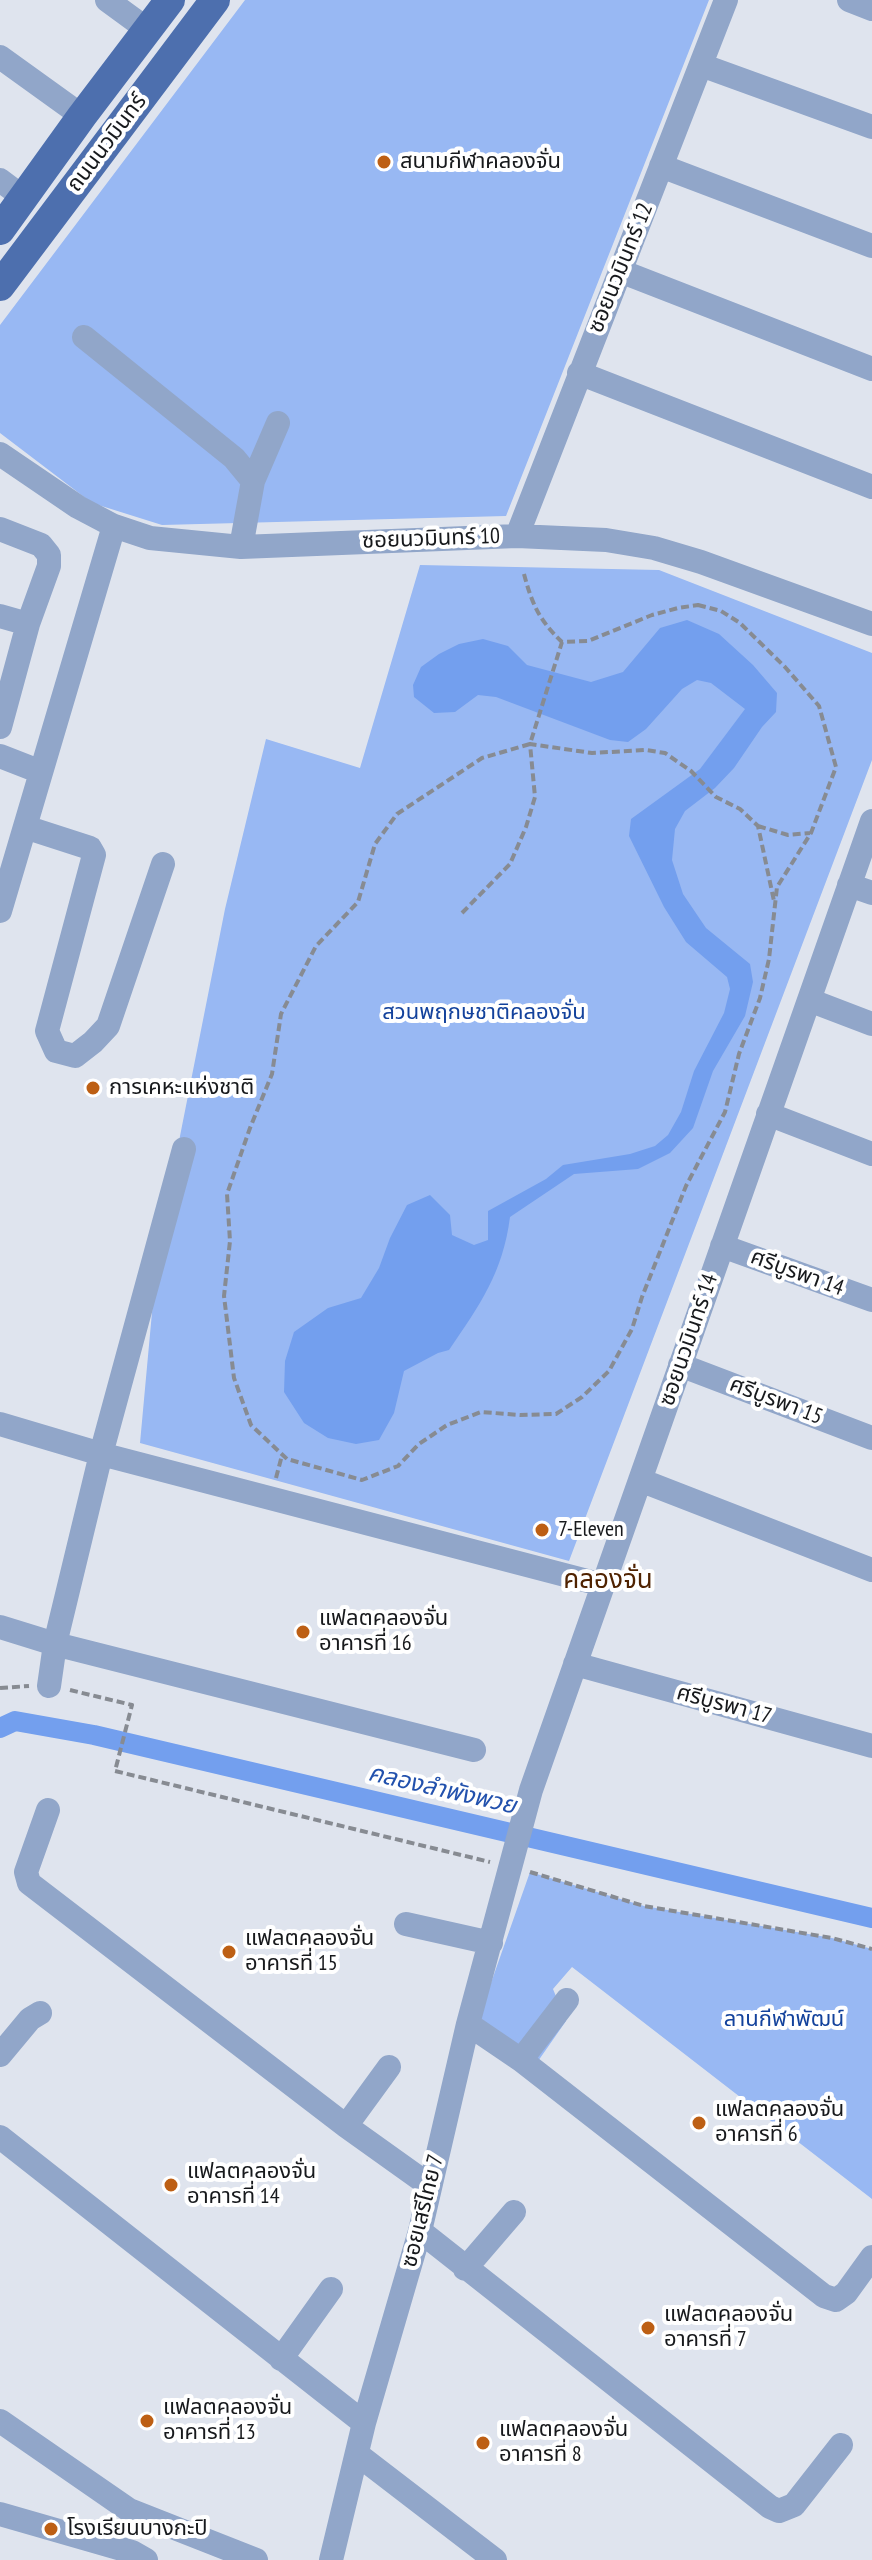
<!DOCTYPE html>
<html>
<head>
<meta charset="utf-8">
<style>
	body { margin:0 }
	canvas { display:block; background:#dfe4ee }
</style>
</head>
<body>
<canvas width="872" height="2560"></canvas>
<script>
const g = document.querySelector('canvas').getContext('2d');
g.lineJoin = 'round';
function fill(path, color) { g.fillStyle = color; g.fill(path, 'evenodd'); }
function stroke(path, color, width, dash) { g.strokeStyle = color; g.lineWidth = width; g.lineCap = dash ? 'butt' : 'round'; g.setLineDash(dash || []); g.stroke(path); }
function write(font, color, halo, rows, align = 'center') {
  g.font = font + ' "PT Sans Narrow","Noto Sans Thai",sans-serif'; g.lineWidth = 8; g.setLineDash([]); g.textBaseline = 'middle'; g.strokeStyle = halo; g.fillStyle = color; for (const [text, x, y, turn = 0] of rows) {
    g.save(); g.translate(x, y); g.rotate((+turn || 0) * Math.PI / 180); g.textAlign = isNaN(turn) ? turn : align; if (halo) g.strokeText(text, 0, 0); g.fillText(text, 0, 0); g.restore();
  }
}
const green = new Path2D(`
	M245,0H709L506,516L162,525L92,503L0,433V325Z
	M420,565L659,570L872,653V760L569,1561L140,1443L158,1247L225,909L266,739L360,768Z
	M530,1872L644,1906L832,1938L872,1949V2199L572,1967L553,1989L566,2021L536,2064L479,2017Z`);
const water = new Path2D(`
	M687,620L719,634L753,665L777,693L776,712L762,727L734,768L715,788L685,811L675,829L672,860L683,894L706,928L750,964L753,982L745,1016L713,1071L693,1128L670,1153L638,1169L574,1174L510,1217C503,1272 480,1305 449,1350L438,1353L404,1371L394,1413L379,1440L356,1444L328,1438L304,1423L284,1392L285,1361L294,1332L328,1308L361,1298L379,1268L390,1238L407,1205L430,1195L450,1215L452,1235L474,1245L488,1240V1211L546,1179L563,1165L630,1154L655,1146L668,1135L681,1112L694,1071L724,1013L730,989L727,977L686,942L664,907L629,836L631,819L700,769L745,709L711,683L697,680L682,689L646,729L628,742L610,740L496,697L478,695L455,712L434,713L414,697L413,685L421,667L439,654L459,644L483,639L508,646L527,665L591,682L623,672L660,628Z`);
const canal = new Path2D(`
	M0,1728L15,1721L94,1735L872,1918`);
const path = new Path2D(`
	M524,574C532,604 539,620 562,642
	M698,605L721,611L740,623L785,667L819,706L836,767L811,833L777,887L769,959L760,998L739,1054L725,1112L686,1186L642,1297L632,1329L609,1371L582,1397L556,1414L520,1415L481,1412L447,1425L419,1444L398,1466L362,1480L287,1459L251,1425L234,1378L224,1296L230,1241L227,1194L250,1128L272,1074L281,1014L316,946L358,902L375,844L397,814L482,758L530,744L562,642L588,641L652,615L678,608Z
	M758,826L788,835L810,833
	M462,913L510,864L526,827L535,797L530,744L592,753L646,750L665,753L691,771L716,797L740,809L758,826L774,901
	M276,1478L282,1455
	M0,1688L29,1686
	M70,1690L132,1705L115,1771L490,1862
	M530,1872L644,1906L832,1938L872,1949`);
const minor = new Path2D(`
	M107,0L148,30
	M849,0L872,9
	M0,57L82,116
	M701,65L872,127
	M661,166L872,246
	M0,180L24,198
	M620,271L872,369
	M84,337L234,458L253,481L241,547
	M579,373L872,487
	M0,454L78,507L114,526L150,538L241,547L517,536L606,540L654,548L701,562L872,624
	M253,481L278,423
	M0,529L41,545L49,555V566L28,624L0,727
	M517,536L726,0
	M0,616L28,624
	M0,756L41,772
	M25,827L90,848L94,855L47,1031L56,1051L75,1056L93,1042L108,1026L163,864
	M849,885L872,893
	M0,911L114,526
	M809,1000L872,1024
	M768,1114L872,1154
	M722,1246L872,1300
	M680,1365L872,1438
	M0,1424L101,1454L603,1585
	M640,1480L872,1570
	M0,1627L55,1644L474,1750
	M575,1664L872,1746
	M49,1686L55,1644L101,1454L184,1149
	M48,1810L26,1872L29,1883L346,2126L430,2186
	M406,1924L491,1943
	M468,2024L521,2060L824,2296L836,2300L846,2293L872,2257
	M0,2055L30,2019L40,2013
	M521,2060L567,2000
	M346,2126L389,2067
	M0,2137L364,2423
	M420,2231L770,2507L779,2511L794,2505L841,2445
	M465,2269L514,2212
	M281,2359L331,2289
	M0,2421L129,2510L256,2560
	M357,2454L495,2560
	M0,2514L132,2552L146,2560
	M331,2560L364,2423L420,2231L468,2024L531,1790L872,821`);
const major = new Path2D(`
	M0,230L82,116L170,0
	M0,286L215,0`);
const markers = [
	[384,162,8,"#bd5f14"],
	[93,1088,8,"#bd5f14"],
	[542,1530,8,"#bd5f14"],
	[303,1632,8,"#bd5f14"],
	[229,1952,8,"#bd5f14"],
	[699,2123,8,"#bd5f14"],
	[171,2185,8,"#bd5f14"],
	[648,2328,8,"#bd5f14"],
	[147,2421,8,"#bd5f14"],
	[483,2443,8,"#bd5f14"],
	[51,2529,8,"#bd5f14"]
];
const streetNames = [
	["ถนนนวมินทร์",107,143,-53],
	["ซอยนวมินทร์ 12",621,268,-68],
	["ซอยนวมินทร์ 10",431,539,-2],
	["ศรีบูรพา 14",797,1273,20],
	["ซอยนวมินทร์ 14",689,1340,-71],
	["ศรีบูรพา 15",776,1401,21],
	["ศรีบูรพา 17",724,1705,15],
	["ซอยเสรีไทย 7",423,2211,-76]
];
const poiNames = [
	["สนามกีฬาคลองจั่น",400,162],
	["การเคหะแห่งชาติ",109,1088],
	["7-Eleven",558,1530],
	["แฟลตคลองจั่น",319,1619],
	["อาคารที่ 16",319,1644],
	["แฟลตคลองจั่น",245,1939],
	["อาคารที่ 15",245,1964],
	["แฟลตคลองจั่น",715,2110],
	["อาคารที่ 6",715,2135],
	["แฟลตคลองจั่น",187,2172],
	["อาคารที่ 14",187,2197],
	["แฟลตคลองจั่น",664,2315],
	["อาคารที่ 7",664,2340],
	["แฟลตคลองจั่น",163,2408],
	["อาคารที่ 13",163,2433],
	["แฟลตคลองจั่น",499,2430],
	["อาคารที่ 8",499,2455],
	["โรงเรียนบางกะปิ",67,2529]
];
const parkNames = [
	["สวนพฤกษชาติคลองจั่น",484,1013],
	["ลานกีฬาพัฒน์",784,2020]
];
const waterNames = [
	["คลองลำพังพวย",442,1790,13]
];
const quarterNames = [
	["คลองจั่น",608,1581]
];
fill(green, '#98b8f3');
fill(water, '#739fee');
stroke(canal, '#739fee', 20);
stroke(path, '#878b92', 4, [8, 4]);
stroke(minor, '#91a6c9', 24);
stroke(major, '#4d6fae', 30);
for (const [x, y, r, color] of markers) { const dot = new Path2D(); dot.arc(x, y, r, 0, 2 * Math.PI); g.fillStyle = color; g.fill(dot); stroke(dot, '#fff', 3); }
write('22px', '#17191c', '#fff', streetNames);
write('22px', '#17191c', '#fff', poiNames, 'left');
write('22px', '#13429c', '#fff', parkNames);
write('italic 24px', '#2251ad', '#fff', waterNames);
write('26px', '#4f2200', '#fff', quarterNames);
</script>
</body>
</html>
